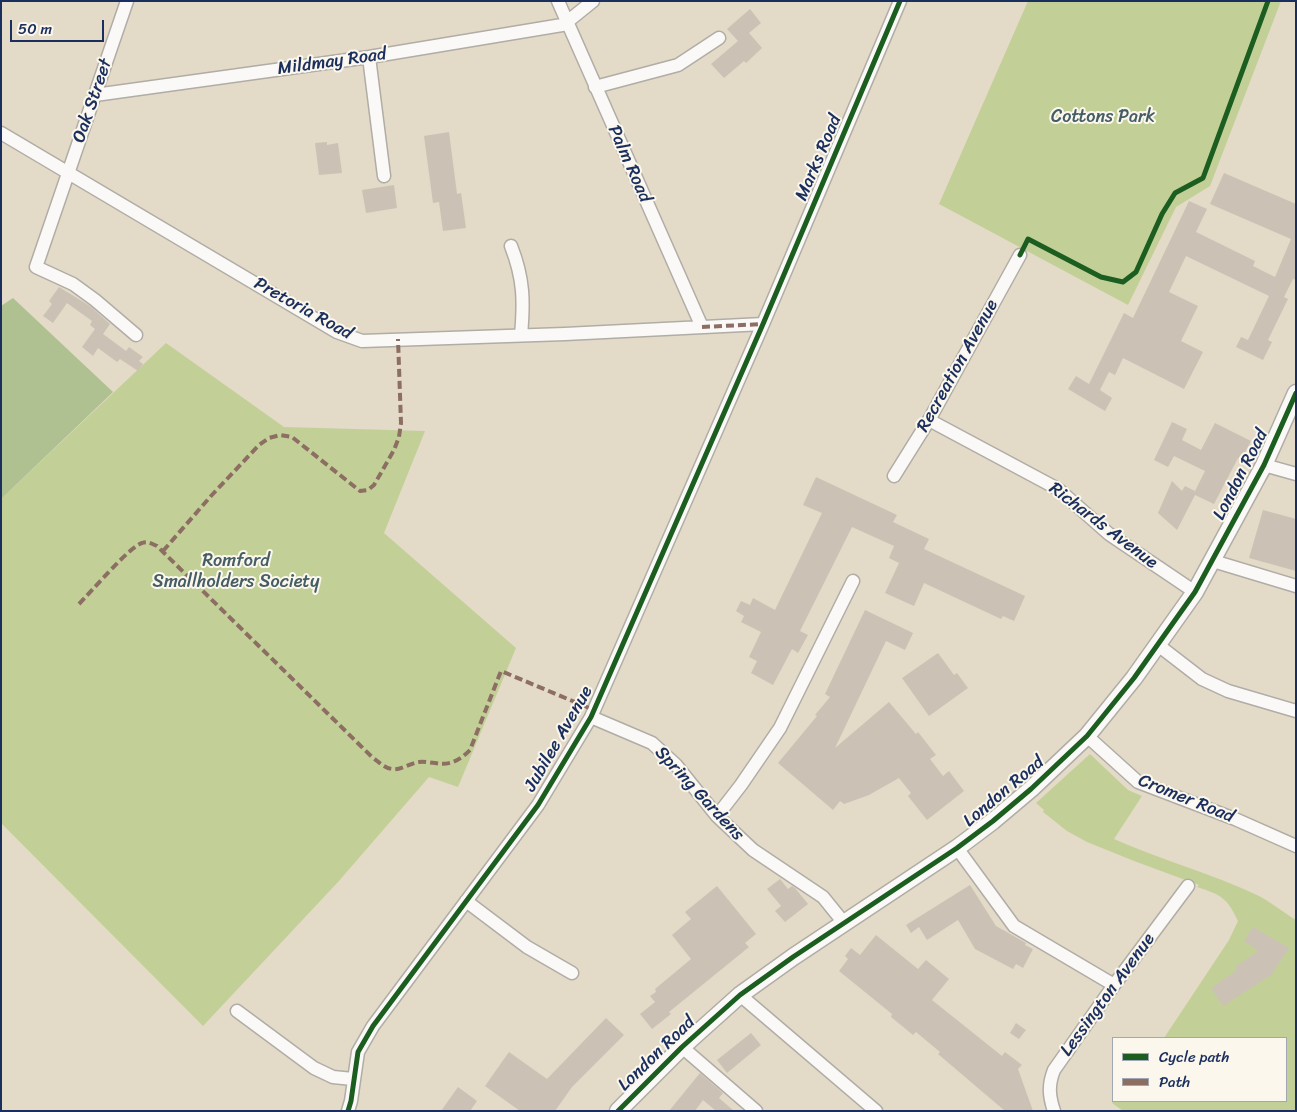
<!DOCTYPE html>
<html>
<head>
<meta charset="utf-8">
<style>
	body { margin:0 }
	#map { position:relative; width:1297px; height:1112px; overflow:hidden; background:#e3dac8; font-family:Sriracha,sans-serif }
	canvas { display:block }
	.frame { position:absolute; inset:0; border:2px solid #1b2f5e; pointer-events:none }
	.legend { position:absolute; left:1112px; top:1037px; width:175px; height:65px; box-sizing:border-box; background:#fbf7ec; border:1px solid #a1a7b3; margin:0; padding:6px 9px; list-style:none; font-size:15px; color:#1b2f5e }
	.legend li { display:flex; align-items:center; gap:10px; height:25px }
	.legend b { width:25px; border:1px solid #a1a7b3 }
	.scale { position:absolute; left:10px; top:20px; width:94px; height:22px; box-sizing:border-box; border:2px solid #1b2f5e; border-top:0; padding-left:6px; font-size:15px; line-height:18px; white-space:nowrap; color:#1b2f5e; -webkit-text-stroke:4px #fbf7ec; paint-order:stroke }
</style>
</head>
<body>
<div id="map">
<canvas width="1297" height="1112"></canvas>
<div class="frame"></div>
<ul class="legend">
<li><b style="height:6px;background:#1b5e20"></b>Cycle path</li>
<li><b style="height:6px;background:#8d6e63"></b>Path</li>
</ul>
<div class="scale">50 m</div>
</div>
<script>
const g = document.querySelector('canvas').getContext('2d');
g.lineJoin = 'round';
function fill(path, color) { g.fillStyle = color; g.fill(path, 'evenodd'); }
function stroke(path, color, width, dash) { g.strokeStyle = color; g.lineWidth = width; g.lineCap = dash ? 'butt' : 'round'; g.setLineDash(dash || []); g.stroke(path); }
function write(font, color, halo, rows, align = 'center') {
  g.font = font + ' Sriracha,sans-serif'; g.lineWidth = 4; g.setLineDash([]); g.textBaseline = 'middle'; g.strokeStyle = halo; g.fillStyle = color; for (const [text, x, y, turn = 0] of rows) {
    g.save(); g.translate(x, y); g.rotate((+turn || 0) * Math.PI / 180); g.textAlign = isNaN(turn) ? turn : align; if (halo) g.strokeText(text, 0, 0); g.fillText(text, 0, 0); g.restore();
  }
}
const green = new Path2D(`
	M1028,1H1281L1210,186L1176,207L1128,305L939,204Z
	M166,343L284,427L425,431L384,533L516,648L458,787L429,777L338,882L203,1026L1,823V499Z
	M1090,754L1128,790L1142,796L1114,839C1161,860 1211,873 1257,895C1271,902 1283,912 1296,920V1111H1123L1112,1103L1114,1101H1286V1038H1164L1229,940L1238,921C1227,898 1222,895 1197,887L1199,885L1134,861L1087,842L1067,831L1043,812L1044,810L1036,803Z`);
const forest = new Path2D(`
	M13,298L113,392L1,499V306Z`);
const building = new Path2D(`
	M750,9L761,23L749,33L762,48L746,63L744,61L724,78L711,64L738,41L727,29Z
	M449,132L457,194L461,193L466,228L443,231L439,202L433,203L424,136Z
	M327,142V145L338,143L342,173L319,175L315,143Z
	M1224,173L1296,204V280L1293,279L1284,297L1288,299L1268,340L1272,342L1263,360L1236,347L1241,337L1248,340L1269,296L1186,256L1169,292L1198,306L1181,341L1203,352L1184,389L1123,358L1115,375L1109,372L1100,390L1112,398L1105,411L1068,389L1076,376L1089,384L1124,313L1133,318L1189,201L1207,209L1196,232L1255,261L1253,266L1275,277L1291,239L1210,204Z
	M394,185L397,208L366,213L362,190Z
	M59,287L90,306L110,324L103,334L126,351L129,347L143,357L139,361L143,364L138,371L120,359L117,362L98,348L93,356L82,347L95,329L90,325L92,321L67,303L53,323L43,316L52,304L49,301Z
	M1172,422L1187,429L1182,440L1201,450L1215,423L1251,441L1241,460L1238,458L1214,504L1195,495L1177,530L1158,513L1172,481L1182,491L1185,486L1195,491L1205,471L1174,456L1168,467L1154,460Z
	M816,477L897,515L893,522L929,539L924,549L1025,596L1014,621L1003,616L1001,619L924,583L914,606L885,593L899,563L889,558L894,546L852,527L800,631L808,635L798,653L792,649L773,685L751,673L757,661L749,657L761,632L741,622L744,616L736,611L741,601L750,605L753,598L775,610L822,513L803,505Z
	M1263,510L1296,519V571L1249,558Z
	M865,610L913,633L905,650L886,641L835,748L889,702L916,734L918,732L936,755L930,759L943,776L949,771L964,791L927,820L908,796L911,793L899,778L869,795L844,804L840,801L833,810L778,763L817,716L815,715L830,697L825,694Z
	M938,653L954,675L957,673L968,688L929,716L902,678Z
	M780,879L788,889L792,886L795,888L808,904L785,922L775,911L781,906L767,889Z
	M970,885L996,926L1026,943L1025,945L1033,949L1023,968L1016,964L1013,969L975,949L958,920L927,940L919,927L911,933L906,925Z
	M717,886L756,934L745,943L749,947L669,1012L671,1014L652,1029L640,1014L655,1002L650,996L656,992L655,989L691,959L672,935L691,919L685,912Z
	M1253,927L1289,948L1271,975L1223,1006L1211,988L1237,970L1235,967L1258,951L1244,941Z
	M876,935L918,969L926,960L949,979L932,1000L1002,1056L1005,1052L1022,1065L1018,1069L1033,1111H1005L938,1054L940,1052L916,1032L913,1035L891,1017L892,1014L839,971L848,959L845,956L851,948L860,955Z
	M606,1018L624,1035L572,1087L555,1111H520L485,1086L509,1052L547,1079Z
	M1016,1023L1026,1030L1019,1039L1010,1033Z
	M751,1033L761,1045L727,1073L717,1060Z
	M700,1073L723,1093L719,1098L734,1111H716L703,1100L695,1111H669Z
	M458,1087L477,1101L470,1111H441Z`);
const minor = new Path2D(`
	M127,1L36,267L73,284L95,300L136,335
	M558,1L702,327
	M567,22L593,1
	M369,57L384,176
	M595,87L678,65L719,38
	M95,95L369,57L568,24
	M1,133L337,332L362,341L565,334L763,324
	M511,246C524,279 524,302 521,335
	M929,420L1058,489L1109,534L1195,592
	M1264,465L1296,474
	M894,476L929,420L1020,255
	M1213,561L1296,586
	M1158,645L1202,679L1228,691L1296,711
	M591,717L652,743L676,765L717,816L753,850L823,897L844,923
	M1087,736L1138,782L1235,819L1296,846
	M717,816L741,785L780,728L853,581
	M957,848L1014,926L1114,985
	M466,901L527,947L572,973
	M740,995L876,1111
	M237,1011L314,1068L333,1077L353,1079
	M682,1047L756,1111
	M348,1111L351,1101L358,1052L373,1026L538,805L591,717L763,324L900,1
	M1054,1111C1049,1096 1048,1085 1054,1070L1114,985L1188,886`);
const major = new Path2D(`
	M618,1111L682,1047L740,995L793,957L957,848L993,821L1031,789L1087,736L1134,678L1195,592L1264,465L1296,393`);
const quiet = new Path2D(`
	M702,327L763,324
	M163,551L211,496L259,445L269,438L280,435L292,437L360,491L368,490L374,485L394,450L399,437L401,423L398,339
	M79,604C91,592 129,547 142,543C147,541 151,543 157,546L372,757C379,762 384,768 392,769C400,771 410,763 419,762C424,761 430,763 435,763C450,766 460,760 470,750L501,671L594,710`);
const cycleway = new Path2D(`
	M1020,255L1028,239L1101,277L1123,282L1136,272L1162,214L1175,193L1203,178L1268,1
	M348,1111L351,1101L358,1052L373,1026L538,805L591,717L763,324L900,1
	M618,1111L682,1047L740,995L793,957L957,848L993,821L1031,789L1087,736L1134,678L1195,592L1264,465L1296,393`);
const streetNames = [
	["Mildmay Road",332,62,-8],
	["Oak Street",93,101,-71],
	["Marks Road",819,158,-67],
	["Palm Road",629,164,66],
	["Pretoria Road",303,309,29],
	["Recreation Avenue",958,366,-61],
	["London Road",1241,475,-63],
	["Richards Avenue",1103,526,37],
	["Jubilee Avenue",559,739,-60],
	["London Road",1004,792,-40],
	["Spring Gardens",699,794,47],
	["Cromer Road",1186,799,22],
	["Lessington Avenue",1108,995,-54],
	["London Road",657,1054,-44]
];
const parkNames = [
	["Cottons Park",1103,117],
	["Romford",236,561],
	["Smallholders Society",236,582]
];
fill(green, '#c2d098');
fill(forest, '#afc190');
fill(building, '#cbc2b5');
stroke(minor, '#b0ada6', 15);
stroke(major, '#b0ada6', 19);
stroke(minor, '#fbf9f7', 12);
stroke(major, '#fbf9f7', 16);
stroke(quiet, '#8d6e63', 4, [8, 4]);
stroke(cycleway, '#1b5e20', 5);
write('18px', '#1b2f5e', '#fbf7ec', streetNames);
write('18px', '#455d64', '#fbf7ec', parkNames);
</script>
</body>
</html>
